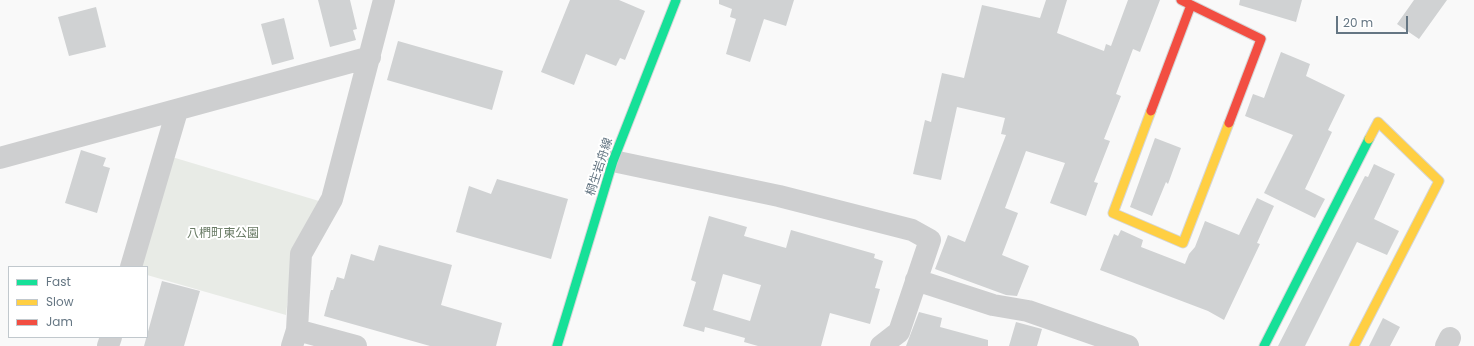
<!DOCTYPE html>
<html>
<head>
<meta charset="utf-8">
<style>
	body { margin:0 }
	#map { position:relative; width:1474px; height:346px; overflow:hidden; background:#f9f9f9; font-family:Poppins,sans-serif }
	canvas { display:block }
	.legend { position:absolute; left:8px; top:266px; width:140px; height:72px; box-sizing:border-box; background:#fff; border:1px solid #c1c8cd; margin:0; padding:5px 7px; list-style:none; font-size:12px; color:#657683 }
	.legend li { display:flex; align-items:center; gap:8px; height:20px }
	.legend b { width:20px; border:1px solid #c1c8cd }
	.scale { position:absolute; left:1336px; top:16px; width:72px; height:18px; box-sizing:border-box; border:2px solid #657683; border-top:0; padding-left:5px; font-size:12px; line-height:14px; white-space:nowrap; color:#657683; -webkit-text-stroke:3px #fff; paint-order:stroke }
</style>
</head>
<body>
<div id="map">
<canvas width="1474" height="346"></canvas>
<ul class="legend">
<li><b style="height:5px;background:#16e098"></b>Fast</li>
<li><b style="height:5px;background:#ffcf43"></b>Slow</li>
<li><b style="height:5px;background:#f24e42"></b>Jam</li>
</ul>
<div class="scale">20 m</div>
</div>
<script>
const g = document.querySelector('canvas').getContext('2d');
g.lineJoin = 'round';
function fill(path, color) { g.fillStyle = color; g.fill(path, 'evenodd'); }
function stroke(path, color, width, dash) { g.strokeStyle = color; g.lineWidth = width; g.lineCap = dash ? 'butt' : 'round'; g.setLineDash(dash || []); g.stroke(path); }
function write(font, color, halo, rows, align = 'center') {
  g.font = font + ' Poppins,"Noto Sans JP",sans-serif'; g.lineWidth = 4; g.setLineDash([]); g.textBaseline = 'middle'; g.strokeStyle = halo; g.fillStyle = color; for (const [text, x, y, turn = 0] of rows) {
    g.save(); g.translate(x, y); g.rotate((+turn || 0) * Math.PI / 180); g.textAlign = isNaN(turn) ? turn : align; if (halo) g.strokeText(text, 0, 0); g.fillText(text, 0, 0); g.restore();
  }
}
const green = new Path2D(`
	M172,157L319,201L293,253L286,315L147,275V267H141Z`);
const building = new Path2D(`
	M318,0H350L357,29L353,30L356,40L330,47Z
	M570,0H619L645,11L625,60L620,58L616,66L586,54L574,85L541,72Z
	M719,0H794L786,26L764,19L750,62L726,54L736,19L730,17L732,9L719,4Z
	M1046,0H1067L1057,33L1104,51L1106,44L1111,46L1128,0H1160L1140,52L1133,49L1116,94L1121,96L1104,139L1110,141L1094,182L1098,183L1086,216L1050,203L1065,163L1026,151L1005,208L1018,213L1002,255L1029,266L1017,296L1006,295L935,269L948,235L965,242L1006,135L1001,134L1005,118L957,107L941,180L913,174L925,120L931,122L942,73L964,78L982,5L1040,18Z
	M1240,0H1302L1296,22L1239,5Z
	M1414,0H1447L1419,39L1397,24Z
	M96,7L106,47L69,56L58,17Z
	M284,18L294,59L272,65L261,24Z
	M398,41L503,71L492,110L387,80Z
	M1281,52L1310,64L1306,76L1345,95L1328,130L1332,132L1305,189L1325,199L1315,218L1264,193L1293,135L1245,116L1253,94L1264,98Z
	M1155,138L1181,148L1168,184L1166,182L1152,216L1130,207Z
	M81,150L106,158L103,166L110,168L97,213L65,203Z
	M1374,164L1395,174L1374,219L1399,231L1387,255L1357,242L1305,346H1278L1365,176L1368,177Z
	M497,179L568,199L551,259L456,232L469,186L491,194Z
	M1257,198L1274,206L1257,243L1260,244L1224,320L1208,311L1100,270L1114,234L1118,236L1121,230L1143,240L1141,247L1185,264L1189,254L1195,247L1205,221L1239,235Z
	M709,216L747,227L744,236L786,248L791,230L875,254L874,258L883,261L875,288L880,289L870,324L830,313L821,346H758L744,342L745,338L705,327L704,332L683,326L696,282L691,280ZM723,274L761,285L750,321L713,310Z
	M379,245L452,265L441,305L502,323L496,346H430L324,316L331,290H333L337,277L344,279L351,254L374,261Z
	M162,281L200,291L184,346H144Z
	M919,312L942,318L940,327L988,340V346H906Z
	M1383,318L1400,327L1390,346H1369Z
	M1016,322L1042,329L1037,346H1009Z`);
const street = new Path2D(`
	M0,158L370,57
	M613,161L779,196L912,230L930,240L899,332L881,346
	M131,267L177,111
	M916,280L993,305L1028,311L1128,346
	M297,330L356,346
	M108,346L111,337
	M292,346L297,330L301,254L332,199L384,0
	M1446,346L1450,338`);
const fast = new Path2D(`
	M557,346L613,161L676,0
	M1264,346L1369,139`);
const slow = new Path2D(`
	M1151,111L1113,213L1183,243L1229,123
	M1354,346L1439,181L1378,122L1369,139`);
const jam = new Path2D(`
	M1181,0L1261,39L1229,123
	M1151,111L1191,5`);
const streetNames = [
	["桐生岩舟線",600,167,-72]
];
const parkNames = [
	["八椚町東公園",223,234]
];
fill(green, '#e8ebe6');
fill(building, '#d0d2d3');
stroke(fast, '#d5d6d7', 11);
stroke(slow, '#d5d6d7', 11);
stroke(jam, '#d5d6d7', 11);
stroke(street, '#cecfd0', 22);
stroke(fast, '#16e098', 9);
stroke(slow, '#ffcf43', 9);
stroke(jam, '#f24e42', 9);
write('12px', '#657683', '#fff', streetNames);
write('12px', '#687a64', '#fff', parkNames);
</script>
</body>
</html>
